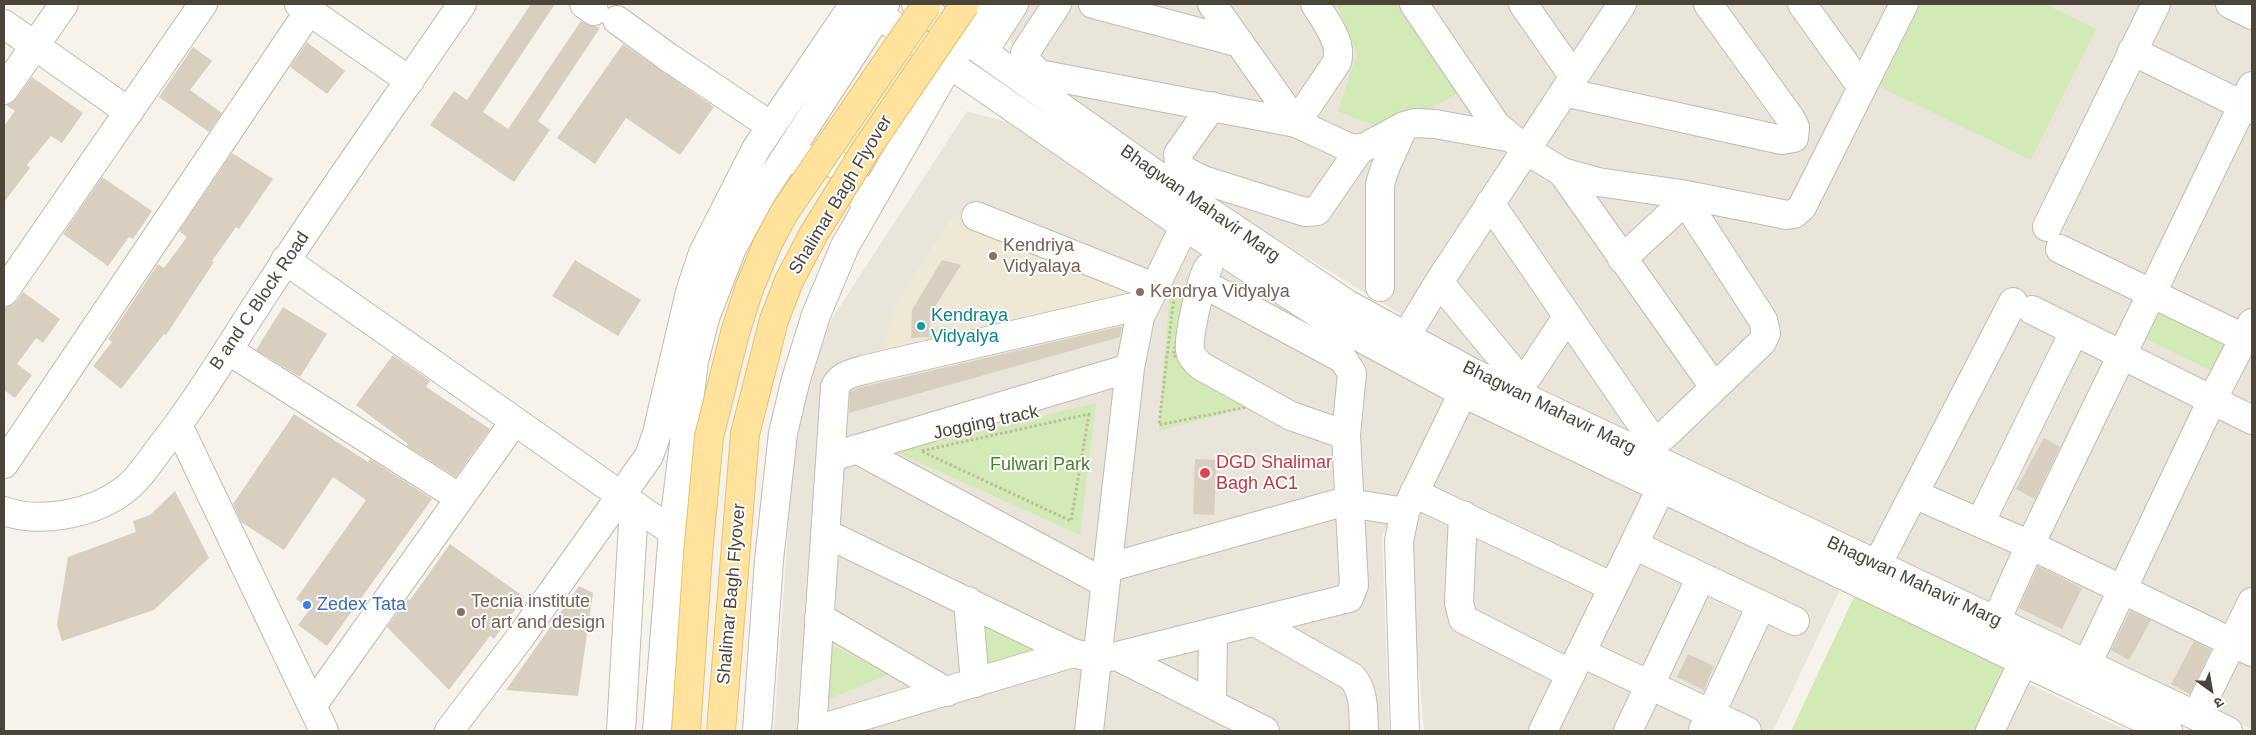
<!DOCTYPE html>
<html>
<head>
<meta charset="utf-8">
<style>
	body { margin:0 }
	#map { position:relative; width:2256px; height:735px; overflow:hidden; background:#f6f3ec; font-family:Arial,"Noto Sans Devanagari",sans-serif }
	canvas { display:block }
	.frame { position:absolute; inset:0; border:5px solid #4b4439; pointer-events:none }
	.north { position:absolute; left:2186px; top:665px; width:50px; height:50px; -webkit-text-stroke:4px #fff; paint-order:stroke; rotate:148deg; font-size:14px; font-weight:700; line-height:20px; text-align:center; color:#4b4439 }
	.north::after { content:''; display:block; margin:auto; width:18px; height:22px; background:#4b4439; clip-path:polygon(50% 0,100% 100%,50% 72%,0 100%) }
</style>
</head>
<body>
<div id="map">
<canvas width="2256" height="735"></canvas>
<div class="frame"></div>
<div class="north">उ</div>
</div>
<script>
const g = document.querySelector('canvas').getContext('2d');
g.lineJoin = 'round';
function fill(path, color) { g.fillStyle = color; g.fill(path, 'evenodd'); }
function stroke(path, color, width, dash) { g.strokeStyle = color; g.lineWidth = width; g.lineCap = dash ? 'butt' : 'round'; g.setLineDash(dash || []); g.stroke(path); }
function write(font, color, halo, rows, align = 'center') {
  g.font = font + ' Arial,sans-serif'; g.lineWidth = 4; g.setLineDash([]); g.textBaseline = 'middle'; g.strokeStyle = halo; g.fillStyle = color; for (const [text, x, y, turn = 0] of rows) {
    g.save(); g.translate(x, y); g.rotate((+turn || 0) * Math.PI / 180); g.textAlign = isNaN(turn) ? turn : align; if (halo) g.strokeText(text, 0, 0); g.fillText(text, 0, 0); g.restore();
  }
}
const residential = new Path2D(`
	M1003,4H2252V729L1531,393L1220,205L1023,64L1012,46Z
	M967,111L1014,124L1449,400L1382,536L1389,731H774L796,416L831,320Z
	M1469,411L1840,590L1773,731H1424L1407,532Z
	M2023,681L2128,731H1999Z`);
const education = new Path2D(`
	M955,213L1146,291L879,367L894,307Z`);
const green = new Path2D(`
	M1336,4H1399L1457,94L1387,131L1338,111L1357,53Z
	M1921,4H2045L2096,29L2031,160L1880,87Z
	M1170,287L1188,291L1173,355L1252,406L1159,431Z
	M2157,303L2234,341L2218,374L2140,336Z
	M949,325L942,343L919,349L936,328Z
	M1096,403L1080,535L894,451Z
	M1854,597L2012,672L1983,731H1791Z
	M980,617L1047,647L976,667Z
	M833,646L890,674L824,701Z`);
const building = new Path2D(`
	M531,4H555L483,112L508,129L581,21L600,28L538,121L550,130L514,182L430,125L454,91L467,100Z
	M307,42L345,71L327,94L290,67Z
	M623,44L714,107L680,155L626,118L595,164L557,138Z
	M193,47L212,61L190,90L222,113L209,132L159,97Z
	M32,77L83,113L62,143L51,136L27,165L30,168L4,202V126L15,111L6,105L16,99Z
	M232,153L273,179L239,229L236,227L212,261L214,262L166,335L164,334L121,389L93,366L112,342L108,339L158,264L164,268L187,237L179,231Z
	M102,177L152,211L133,239L129,237L108,266L63,234Z
	M575,260L641,300L618,336L552,296Z
	M942,260L961,265L931,313L929,337L911,338L912,310Z
	M23,292L60,319L43,343L36,338L17,364L32,375L15,398L4,390V309L17,301Z
	M283,307L327,334L300,377L256,350Z
	M1122,326L1120,337L849,413L850,392L858,388Z
	M393,355L430,381L426,387L490,429L456,477L407,446L408,444L356,405Z
	M294,414L368,462L370,459L432,499L327,646L298,625L310,609L296,599L366,500L333,477L284,550L241,522L233,504Z
	M2044,438L2060,447L2035,499L2016,489Z
	M1195,459L1217,460L1214,515L1193,514Z
	M175,491L209,558L154,610L62,641L57,625L68,557L136,532L133,521L150,515Z
	M450,544L524,597L494,639L490,636L449,690L387,627L408,599L410,600Z
	M2038,566L2082,588L2062,629L2019,608Z
	M579,586L593,593L578,696L506,690Z
	M2130,611L2151,620L2129,660L2111,650Z
	M2194,641L2211,650L2190,694L2171,684Z
	M1688,654L1714,666L1704,690L1677,677Z`);
const path = new Path2D(`
	M1175,288L1188,291L1173,355L1252,406L1159,425Z
	M1089,414L1071,521L921,451Z`);
const minor = new Path2D(`
	M299,4L410,81
	M584,4L594,11
	M916,4L1196,203L1347,304L1473,373L2228,731
	M1057,4L1025,53L1026,61L1039,74L1296,123L1352,149L1365,147L1404,126L1415,123L1435,124L1507,137
	M1093,4L1240,43
	M1212,4L1296,123L1337,62C1343,42 1325,21 1315,4
	M1414,4L1496,125L1526,150L1562,172L1598,182L1681,194L1787,215L1794,214L1802,207L1904,4
	M1523,4L1574,77
	M1802,4L1861,86
	M2230,4L2252,15
	M877,14L1184,226L1328,320L1463,393L2168,731
	M617,20L668,57L771,126
	M4,24L129,112
	M984,51L1014,4
	M2132,51L2252,110
	M4,90L64,4
	M1564,92L1782,140L1794,138L1795,127L1791,119L1708,4
	M1212,106L1178,154L1179,165L1185,171L1203,180L1305,212L1317,211L1360,149
	M798,161C826,155 854,166 860,196
	M1562,172L1714,387
	M1490,203L1649,435L1654,439L1661,438L1667,433L1762,342L1766,333L1763,320L1681,194
	M976,216L1154,287
	M2047,227L2156,4
	M2060,249L2252,342
	M1622,259L1685,201
	M285,260L673,532
	M1208,268C1201,279 1188,337 1190,350C1191,357 1196,361 1201,366L1291,416L1346,435
	M1439,282L1520,380L1528,376L1567,317
	M1380,287V184L1385,168L1404,126
	M4,292L203,4
	M2032,310L2252,420
	M228,350L460,498
	M1397,351L1439,282L1622,4
	M178,425L324,731
	M856,449L1105,583
	M831,457L1130,368
	M4,464L309,11
	M1414,493L1613,587
	M1914,494L2030,545L2252,652
	M4,511C40,524 92,514 123,491C138,480 149,463 160,448C199,399 231,344 266,291C329,194 397,99 462,4
	M1463,515L1459,603L1463,619L1571,674
	M1980,523L2074,332
	M825,533L1073,653L1097,659L1117,656L1349,598L1354,585L1346,435L1352,373L1343,359L1202,283
	M1634,545L1795,621
	M1877,565L2013,302
	M1107,568L1343,502L1405,512
	M968,601L975,683
	M819,617L947,692
	M1996,621L2030,545L2252,86
	M1255,622L1352,677C1365,692 1363,712 1364,731
	M1582,653L1747,731
	M1117,656L1265,731
	M2087,664L2212,400L2252,323
	M1212,704L1213,632
	M312,706L514,422
	M2196,716L2252,602
	M1703,730L1761,606
	M449,731L519,639L649,456L657,433L690,292L703,253L756,149L854,4
	M621,731L634,506
	M657,731L673,532L694,361L705,318L732,248L761,195L885,4
	M757,731L769,560L783,433L796,379L816,315L845,246L950,63L989,4
	M812,731L835,387C841,374 854,373 867,369L1146,304
	M813,731L1073,653
	M1089,731L1130,368L1140,317L1192,211
	M1405,731L1399,541L1405,512L1471,376
	M1543,731L1669,472
	M1628,731L1701,577
	M1990,731L2023,662`);
const majorBridge = new Path2D(`
	M686,731L698,554L709,437L735,333L749,289L767,245L784,213L927,4
	M721,731L745,434L774,320L789,281L813,235L865,151L965,4`);
const markers = [
	[993,256,5,"#8d6e63"],
	[1140,292,5,"#8d6e63"],
	[921,326,5,"#0f9aa8"],
	[1205,473,6,"#e0444e"],
	[307,605,5,"#3f7fe0"],
	[461,612,5,"#8d6e63"]
];
const streetNames = [
	["Shalimar Bagh Flyover",841,195,-59],
	["Bhagwan Mahavir Marg",1200,204,35],
	["B and C Block Road",260,301,-56],
	["Bhagwan Mahavir Marg",1549,408,26],
	["Jogging track",986,423,-12],
	["Bhagwan Mahavir Marg",1914,582,25],
	["Shalimar Bagh Flyover",732,594,-85]
];
const educationNames = [
	["Kendriya",1003,246],
	["Vidyalaya",1003,267],
	["Kendrya Vidyalya",1150,292],
	["Tecnia institute",471,602],
	["of art and design",471,623]
];
const cultureNames = [
	["Kendraya",931,316],
	["Vidyalya",931,337]
];
const healthNames = [
	["DGD Shalimar",1216,463],
	["Bagh AC1",1216,484]
];
const parkNames = [
	["Fulwari Park",1040,465]
];
const shopNames = [
	["Zedex Tata",317,605]
];
fill(residential, '#eae5da');
fill(education, '#efe8d6');
fill(green, '#d2eab5');
fill(building, '#d8cfc1');
stroke(minor, '#c2bbae', 30);
stroke(path, '#c4b79f', 3, [2.5, 2.5]);
stroke(minor, '#fff', 28);
stroke(majorBridge, '#e6c16a', 30, []);
stroke(majorBridge, '#ffe39c', 28);
for (const [x, y, r, color] of markers) { const dot = new Path2D(); dot.arc(x, y, r, 0, 2 * Math.PI); g.fillStyle = color; g.fill(dot); stroke(dot, '#fff', 2); }
write('18px', '#4b4439', '#fff', streetNames);
write('18px', '#785e54', '#fff', educationNames, 'left');
write('18px', '#0d838f', '#fff', cultureNames, 'left');
write('18px', '#be3a42', '#fff', healthNames, 'left');
write('18px', '#4a7f2a', '#fff', parkNames);
write('18px', '#366cbe', '#fff', shopNames, 'left');
</script>
</body>
</html>
